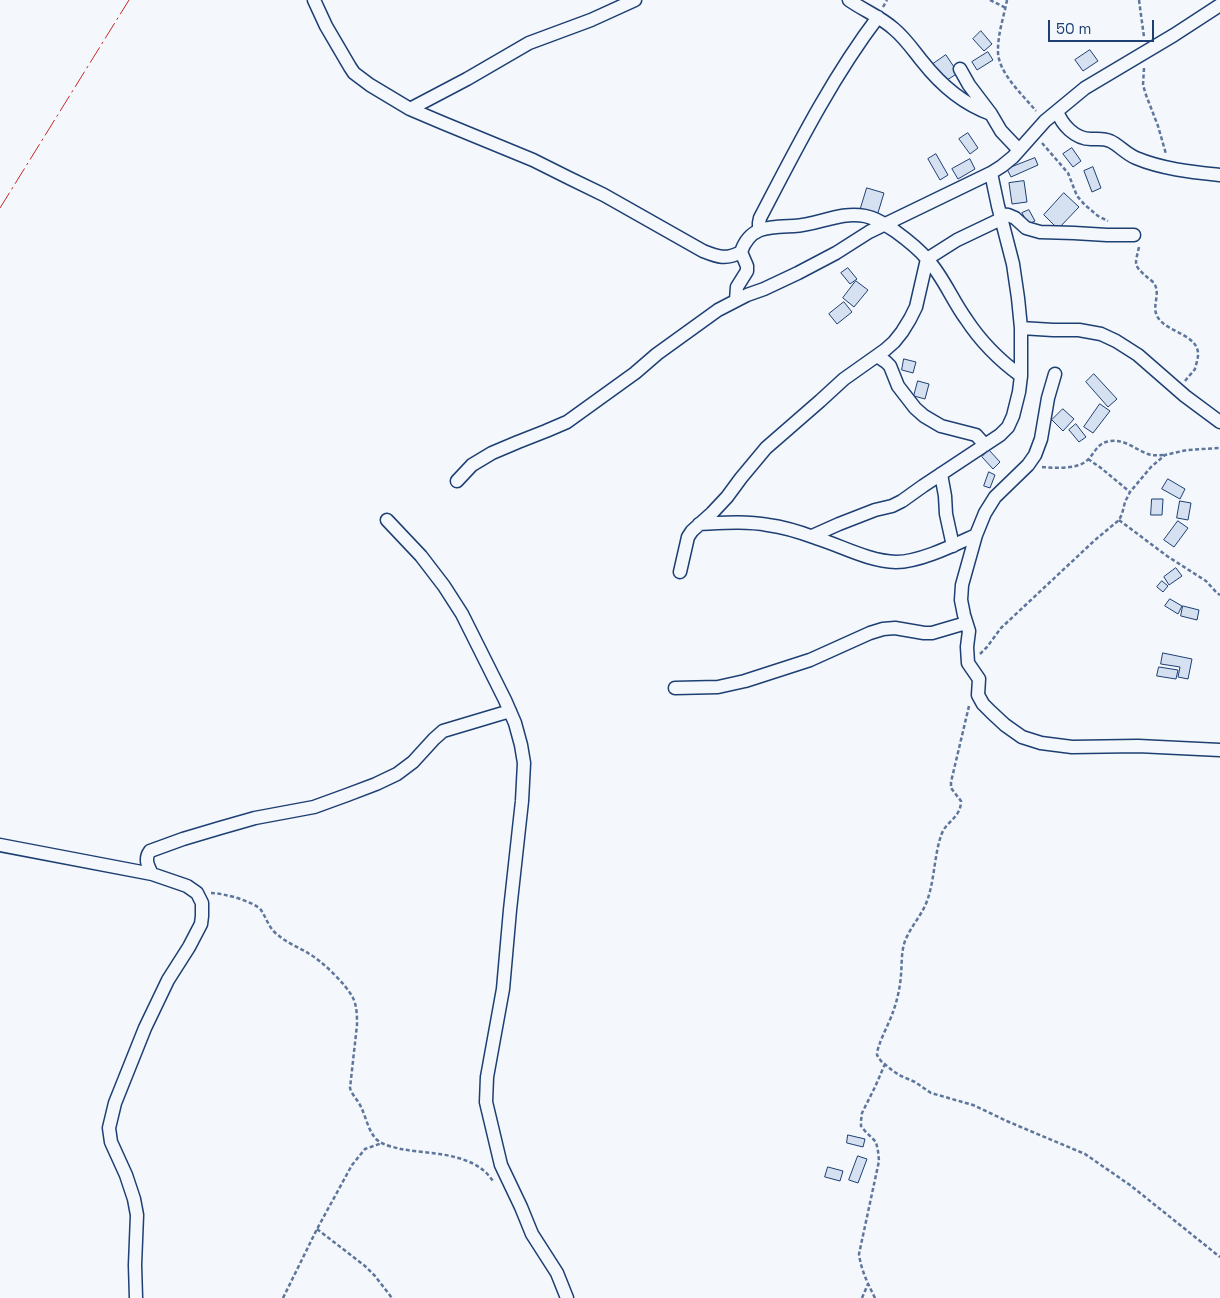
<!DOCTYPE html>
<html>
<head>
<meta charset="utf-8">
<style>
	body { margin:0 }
	#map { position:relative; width:1220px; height:1298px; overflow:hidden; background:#f4f7fb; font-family:"Space Grotesk",sans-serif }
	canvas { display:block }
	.scale { position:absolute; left:1048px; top:20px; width:106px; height:22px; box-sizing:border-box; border:2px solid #1d3f73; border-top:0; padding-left:6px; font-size:15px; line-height:18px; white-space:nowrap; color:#1d3f73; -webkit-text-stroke:4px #f4f7fb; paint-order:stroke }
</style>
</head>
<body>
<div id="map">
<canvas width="1220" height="1298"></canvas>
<div class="scale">50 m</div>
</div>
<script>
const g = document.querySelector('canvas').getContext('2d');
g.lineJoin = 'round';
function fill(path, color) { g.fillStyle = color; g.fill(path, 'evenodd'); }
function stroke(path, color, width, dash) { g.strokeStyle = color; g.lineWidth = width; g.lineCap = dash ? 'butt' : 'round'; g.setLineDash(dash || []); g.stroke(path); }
const building = new Path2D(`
	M981,31L992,44L984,51L973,39Z
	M1090,50L1098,61L1083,71L1075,60Z
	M988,52L993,60L977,70L972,62Z
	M946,55L958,73L944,82L933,64Z
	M968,133L978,148L970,154L959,139Z
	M1072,148L1081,161L1073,167L1063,154Z
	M936,154L948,175L940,180L928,159Z
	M1035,158L1038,165L1011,177L1007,169Z
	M970,159L975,169L958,179L952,169Z
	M1093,167L1101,188L1092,192L1084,171Z
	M1024,181L1027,202L1012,204L1009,183Z
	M867,188L884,193L877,216L860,211Z
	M1064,193L1079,207L1058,229L1044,215Z
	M1029,210L1035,221L1028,224L1022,213Z
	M848,268L857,279L850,284L841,273Z
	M856,281L868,290L854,307L843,298Z
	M844,302L852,312L837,324L829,314Z
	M904,359L916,362L913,373L902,370Z
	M1094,374L1117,399L1108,407L1086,382Z
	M918,381L929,384L925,399L914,396Z
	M1100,404L1110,411L1093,433L1084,427Z
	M1063,409L1074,419L1063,431L1052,420Z
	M1076,424L1086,437L1079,442L1069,430Z
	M989,450L1000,462L993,469L982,457Z
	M989,472L995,475L990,488L984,486Z
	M1168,479L1185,489L1180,499L1162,489Z
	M1152,499H1163L1162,515H1151Z
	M1180,501L1191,503L1188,520L1177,518Z
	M1178,521L1188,528L1174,547L1164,540Z
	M1176,568L1182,576L1169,585L1164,577Z
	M1162,581L1168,586L1163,592L1157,587Z
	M1170,599L1182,606L1178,614L1165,606Z
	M1183,606L1199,610L1197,620L1181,616Z
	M1163,653L1192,659L1188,679L1178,677L1180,667L1161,664Z
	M1159,667L1178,670L1176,679L1157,676Z
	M848,1135L865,1139L863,1147L847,1143Z
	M858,1156L867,1159L858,1183L849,1180Z
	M828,1167L843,1171L840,1181L825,1177Z`);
const path = new Path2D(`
	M990,0L1006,8
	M1007,0C1004,16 998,33 998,50C997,72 1023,95 1036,111
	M1139,0L1144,37
	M883,7L887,0
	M1144,68L1143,85L1146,95L1158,126L1166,154
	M1042,143L1068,173L1077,196L1085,205L1098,216L1108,221
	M1139,247C1135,265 1133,265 1147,277C1149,279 1154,282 1155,285C1160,295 1152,306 1157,316C1166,334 1205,334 1197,361C1197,362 1195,368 1195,369C1192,373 1188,377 1185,381
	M1088,459L1101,468L1130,492
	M1042,467C1053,468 1076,469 1085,462C1095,455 1096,442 1111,441C1125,439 1136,450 1148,454C1153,456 1158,455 1164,455
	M1119,520L1167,556L1206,581L1217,593L1220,595
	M980,654L987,647L1001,628L1095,540L1119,520L1122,514L1125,502L1130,492L1151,467L1165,455L1187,450L1220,448
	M969,706L951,782V788L961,801C961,817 947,821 942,833C934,854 935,879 927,901C922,915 911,926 905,941C901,952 902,964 901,975C900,988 897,1001 893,1012C889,1024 877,1045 877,1055L881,1061L893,1071L901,1076L915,1082L931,1093L973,1105L1009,1122L1085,1154L1130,1185L1220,1257
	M211,893C223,893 253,901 261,910C267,919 269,929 278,935C287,943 298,947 308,953C322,961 346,984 353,998C357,1006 357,1016 357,1025L350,1088C352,1095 358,1100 361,1107C366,1117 368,1130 376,1139C382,1145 393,1147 401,1149C427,1154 460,1152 483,1170C486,1172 490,1177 493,1181
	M317,1229L365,1266L375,1276L392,1298
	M283,1298L317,1229L352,1165L365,1149L382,1143
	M862,1298L868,1284
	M875,1298C868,1284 861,1270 859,1254L879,1161L878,1151L876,1142L865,1131L861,1126V1121L862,1113L875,1087L885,1064`);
const minor = new Path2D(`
	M314,0L326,26L350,67L354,73L370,85L410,109L443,123L533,160L569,178L604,195L703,251C718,257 726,260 741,252
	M849,0C863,10 881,17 894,29C905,38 913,50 922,61C940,84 963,104 991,114
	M960,69L969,85L991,114L1001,131L1019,150
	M410,109L467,79L529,43L591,20L635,0
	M1057,111C1062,125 1075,139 1091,139C1097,139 1104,138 1110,141C1119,145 1126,154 1136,158C1162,169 1192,172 1220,175
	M1000,214L1008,215L1015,218L1026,228L1040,232L1074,233L1107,235H1134
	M759,230V223L760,218C796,149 831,79 878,17
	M736,300L737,287L747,271V266L741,252C750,225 771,227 794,226C818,225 840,211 865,216C876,218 886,225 895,231C906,239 918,248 927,259C943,276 952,300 966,319C981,342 999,360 1021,376
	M1021,328L1053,330H1079L1101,334L1116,341L1138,355L1185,396L1220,422
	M877,356L886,362L890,366L898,386L915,408L924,416L941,426L976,435L985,445
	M1055,374L1048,398L1041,439L1035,455L1028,465L995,497L985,513L976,535L962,585L961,600L964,615L969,631L967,647L968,663L979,679L978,695L983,704L991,712L1005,725L1022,737L1041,743L1072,747L1138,746L1220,750
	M941,474L945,496L946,514L953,546
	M457,481L472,465L492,453L518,442L546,431L567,422L635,373L657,354L718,310L747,295L764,289L798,273L836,253L869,232L991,173L1002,166L1013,157L1045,121L1085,88L1174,35L1220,5
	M387,520L421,556L444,586L462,614L505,700L515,723L521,745L524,763L522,801L510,910L503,989L487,1077L486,1102L501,1165L521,1207L532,1234L557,1273L567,1298
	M699,524C722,523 745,521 768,525C784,527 800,532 816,538C842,546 868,561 896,562C920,562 954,545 976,535
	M812,536L839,524L875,510L892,506L902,501L923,486L1000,435L1008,427L1013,416L1019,392L1021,376V328L1018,298L1013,264L998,206L991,173
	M680,572L688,537L692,531L712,513L727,497L741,478L766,448L820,401L844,379L885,350L894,342L902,332L910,319L916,307L927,259L957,240L1001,219
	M675,688L718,687L745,681L810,660L870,633L883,629L895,628L924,633H932L966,623
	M0,845L152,874L187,886L197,893L202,903V916L201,924L189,947L168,980L145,1028L115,1103L109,1128L111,1142L126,1175L134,1199L137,1215L135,1265L136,1298
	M152,874C148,866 144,859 150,851L183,839L220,828L255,818L314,807L347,795L376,784L397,774L413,762L434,739L443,731L510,711`);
const power = new Path2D(`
	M0,208L129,0`);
fill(building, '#d5e0f0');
stroke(building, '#1d3f73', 1);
stroke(minor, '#1d3f73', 15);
stroke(path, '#5e769c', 2.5, [4, 2.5]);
stroke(minor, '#f4f7fb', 12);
stroke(power, '#c62828', 1, [18, 4, 2.5, 4]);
</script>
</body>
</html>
